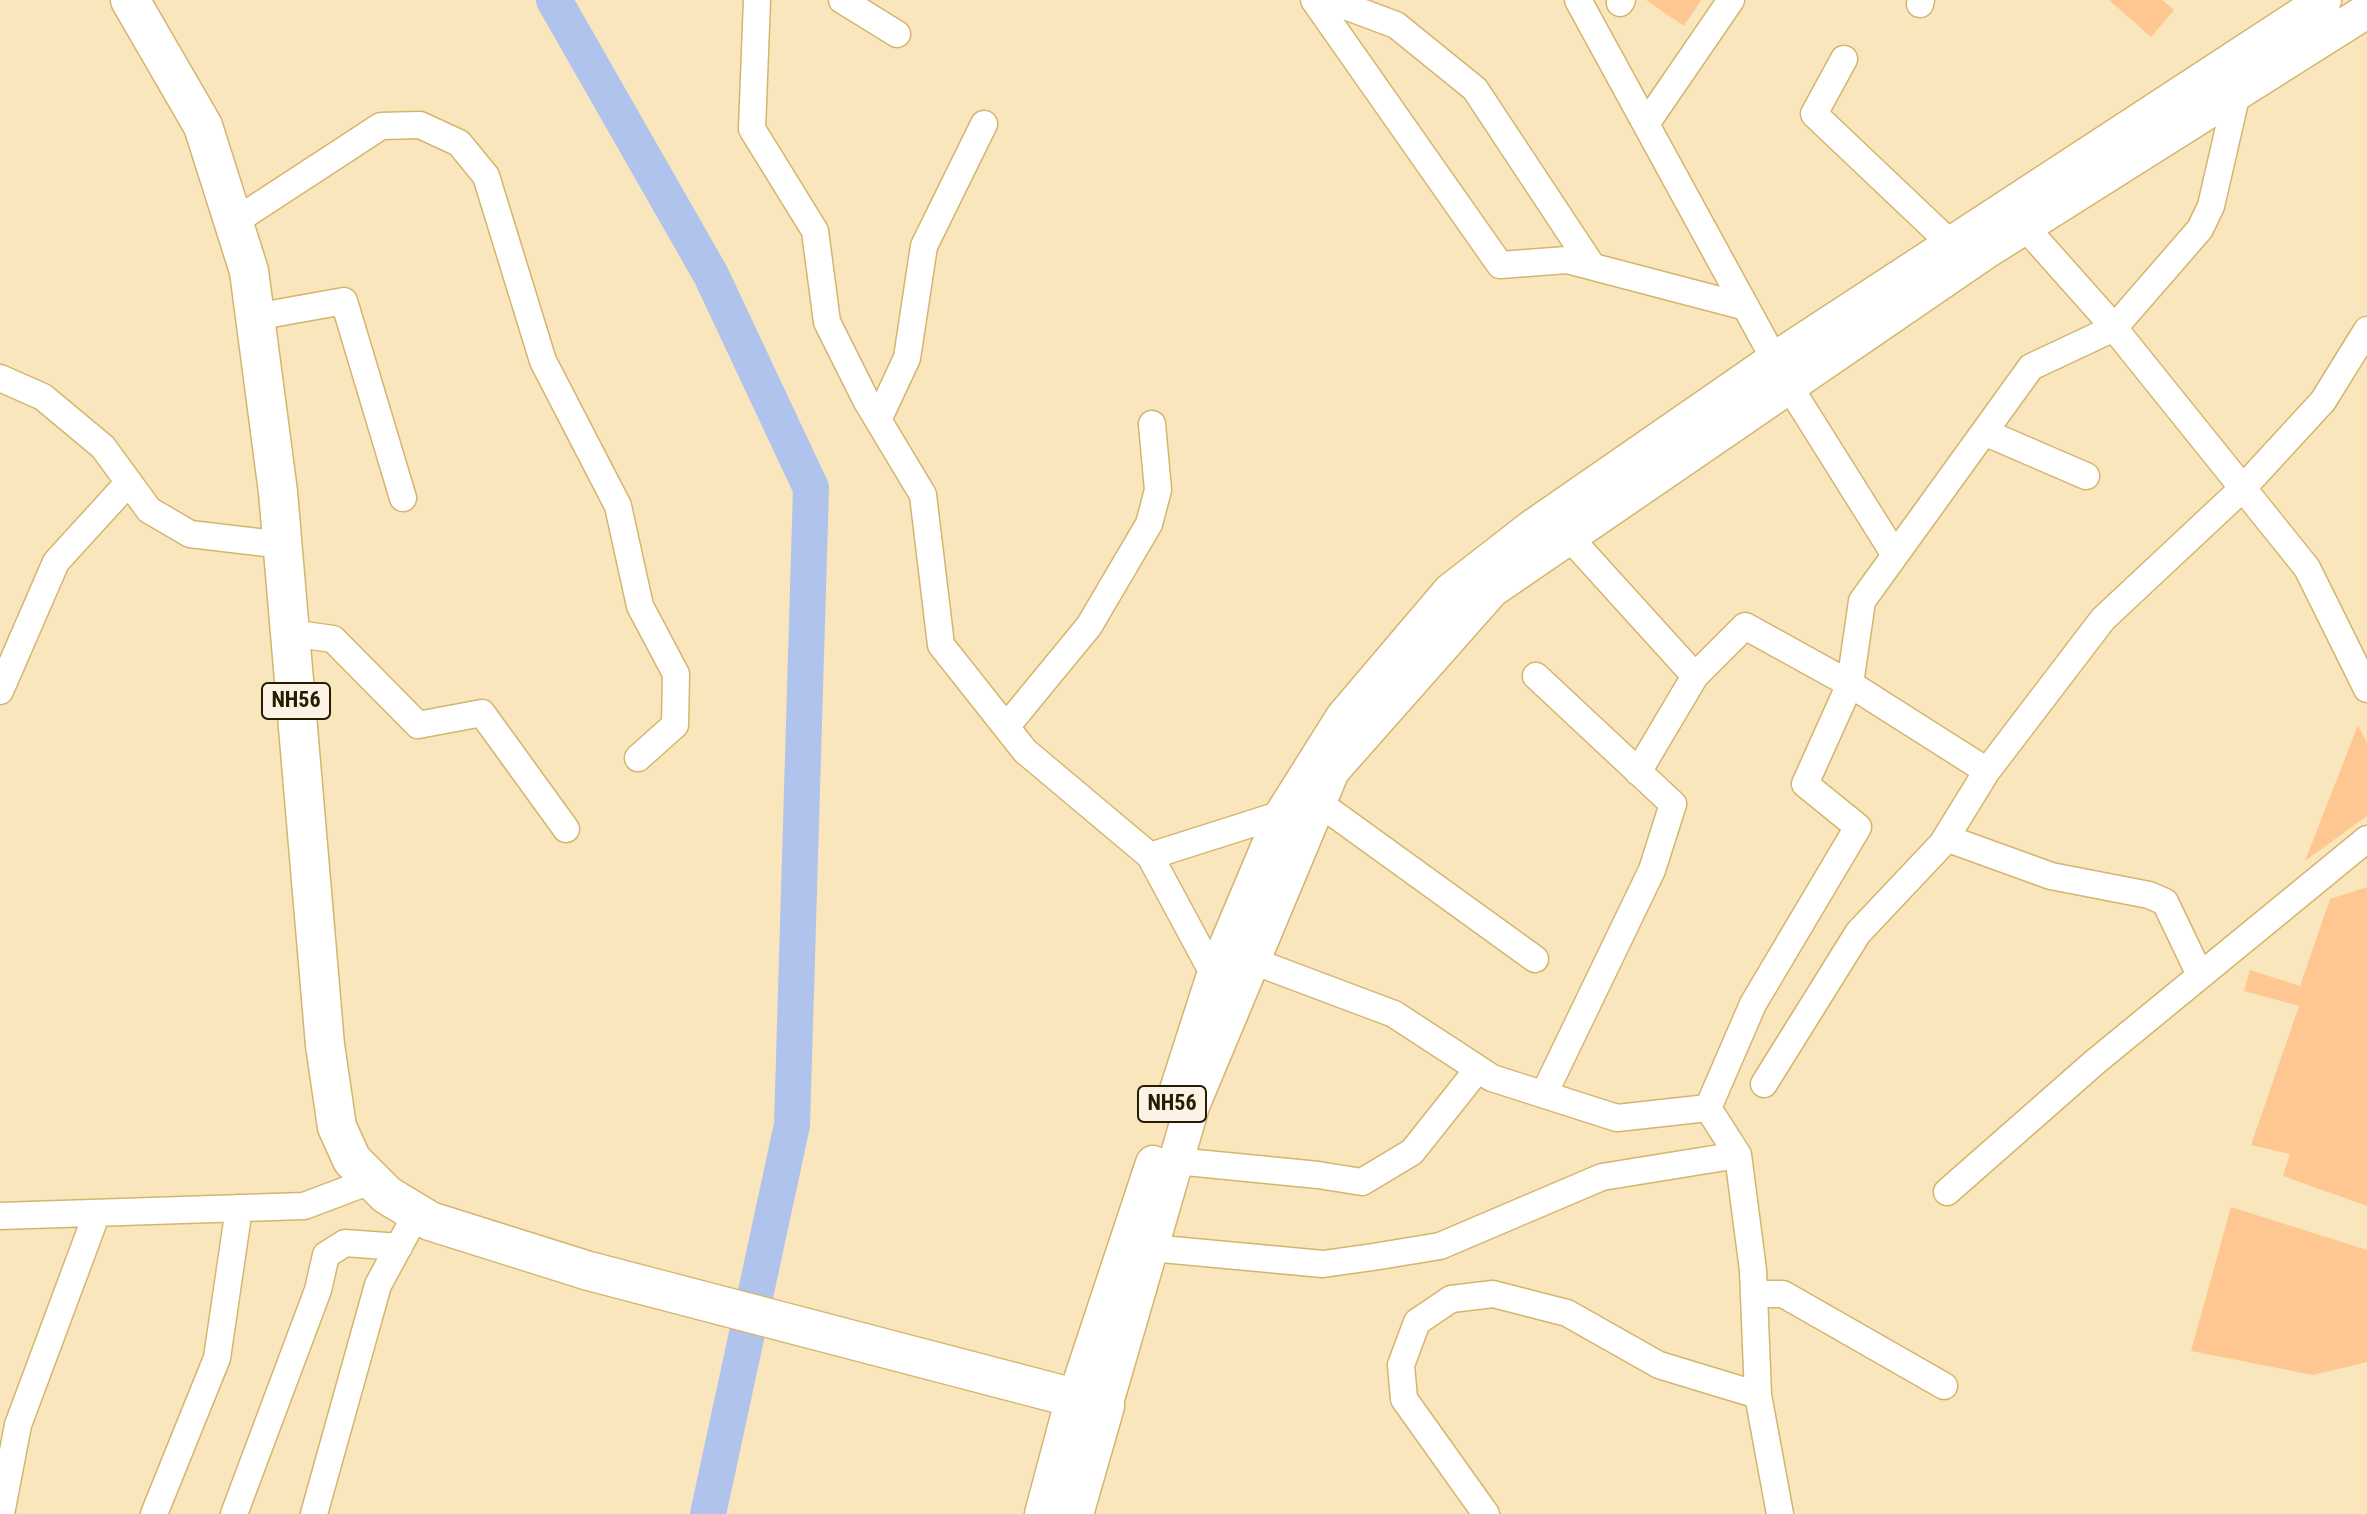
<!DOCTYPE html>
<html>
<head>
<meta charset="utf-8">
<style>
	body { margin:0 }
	canvas { display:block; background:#f9e6bc }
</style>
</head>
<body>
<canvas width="2367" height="1514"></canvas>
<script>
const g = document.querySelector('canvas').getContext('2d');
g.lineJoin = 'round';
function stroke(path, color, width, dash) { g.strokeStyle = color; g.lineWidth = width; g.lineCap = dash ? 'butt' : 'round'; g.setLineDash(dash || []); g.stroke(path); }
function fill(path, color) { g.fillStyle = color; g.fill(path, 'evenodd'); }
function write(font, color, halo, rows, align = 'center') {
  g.font = font + ' "Roboto Condensed",sans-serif'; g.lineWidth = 7; g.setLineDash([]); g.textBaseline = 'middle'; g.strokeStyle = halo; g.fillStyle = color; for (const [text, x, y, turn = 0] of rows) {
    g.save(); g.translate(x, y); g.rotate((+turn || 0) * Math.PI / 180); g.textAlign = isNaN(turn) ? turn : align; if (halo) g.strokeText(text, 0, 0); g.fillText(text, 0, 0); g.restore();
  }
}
const river = new Path2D(`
	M554,0L711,275L811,488L792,1125L708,1514`);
const building = new Path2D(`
	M1646,0H1701L1684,26Z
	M2109,0H2162L2174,10L2151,37Z
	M2358,725L2367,743V816L2305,861Z
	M2367,887V1206L2283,1176L2290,1154L2251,1145L2299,1006L2244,991L2250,970L2300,986L2330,899Z
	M2231,1207L2367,1250V1362L2313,1375L2191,1351Z`);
const minor = new Path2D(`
	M757,0L752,129L815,231L827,322L866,400L923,495L941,645L1025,751L1150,856
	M842,0L897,34
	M1314,0L1500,265L1567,260L1746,307
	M1329,0L1396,25L1475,89L1592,266
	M1578,0L1789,386L1895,555
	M1620,3L1622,0
	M1920,4L1921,0
	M1844,59L1814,114L1950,243
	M1646,124L1731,0
	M234,222L381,126L420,125L459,143L486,176L543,361L618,506L640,606L676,674L675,725L638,758
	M2025,227L2106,318L2307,568L2367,689
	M255,317L344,301L403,498
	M0,378L43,397L103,447L149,510L190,534L283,545
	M878,420L907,358L924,246L984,124
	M1984,432L2086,476
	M1569,537L1695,676
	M290,633L333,639L418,725L482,713L566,829
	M1536,676L1673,804L1652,870L1544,1094
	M0,691L56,562L129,482
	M1006,727L1089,626L1149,524L1158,490L1152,424
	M1638,772L1695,676L1745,626L1850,684L1987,771
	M1319,803L1535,959
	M1946,838L2051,876L2149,895L2165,902L2200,975
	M1253,961L1394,1014L1492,1078L1617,1118L1708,1108
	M1214,975L1150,856L1282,814
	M1764,1084L1858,933L1942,844L1987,771L2103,619L2243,488L2323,401L2367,330
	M1708,1108L1753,1004L1858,827L1805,784L1850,684L1862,601L2031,367L2114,328L2200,229L2211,206L2237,93
	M1708,1108L1738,1155L1753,1270L1758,1395L1780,1514
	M1176,1161L1318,1175L1362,1182L1412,1152L1478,1069
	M1947,1192L2095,1062L2367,839
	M0,1216L304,1206L373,1180
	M1151,1248L1323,1264L1373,1257L1440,1246L1602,1177L1738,1155
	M1754,1294H1783L1944,1386
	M1,1514L18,1425L97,1213
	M154,1514L217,1358L239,1208
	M234,1514L318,1290L326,1255L345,1243L399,1247
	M314,1514L378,1285L417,1213
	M1486,1514L1404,1399L1401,1365L1417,1322L1451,1299L1493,1294L1567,1313L1659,1365L1758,1395`);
const major = new Path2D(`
	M1177,1090L1214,975L1282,814L1343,717L1450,591L1531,528L1775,359L2324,0
	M1075,1398L1153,1163
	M1105,1406L1192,1106L1332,771L1492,590L1988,250L2367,11`);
const highway = new Path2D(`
	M130,0L203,126L249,271L278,492L325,1045L337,1127L352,1160L387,1195L430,1221L589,1271L1105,1406L1074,1514
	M1044,1514L1075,1398`);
const shields = [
	[296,701,68],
	[1172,1104,68]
];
const shieldNames = [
	["NH56",296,701],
	["NH56",1172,1104]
];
stroke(river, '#b0c3ec', 36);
fill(building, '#fec791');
stroke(minor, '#d5b56e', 29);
stroke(major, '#d5b56e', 37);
stroke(highway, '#d5b56e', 41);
stroke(minor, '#fff', 26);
stroke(major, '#fff', 34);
stroke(highway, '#fff', 38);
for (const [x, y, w] of shields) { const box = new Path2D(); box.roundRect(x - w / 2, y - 18, w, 36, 6); g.fillStyle = '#fbf4e6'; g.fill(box); stroke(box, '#271b00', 2); }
write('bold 22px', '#271b00', null, shieldNames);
</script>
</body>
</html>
